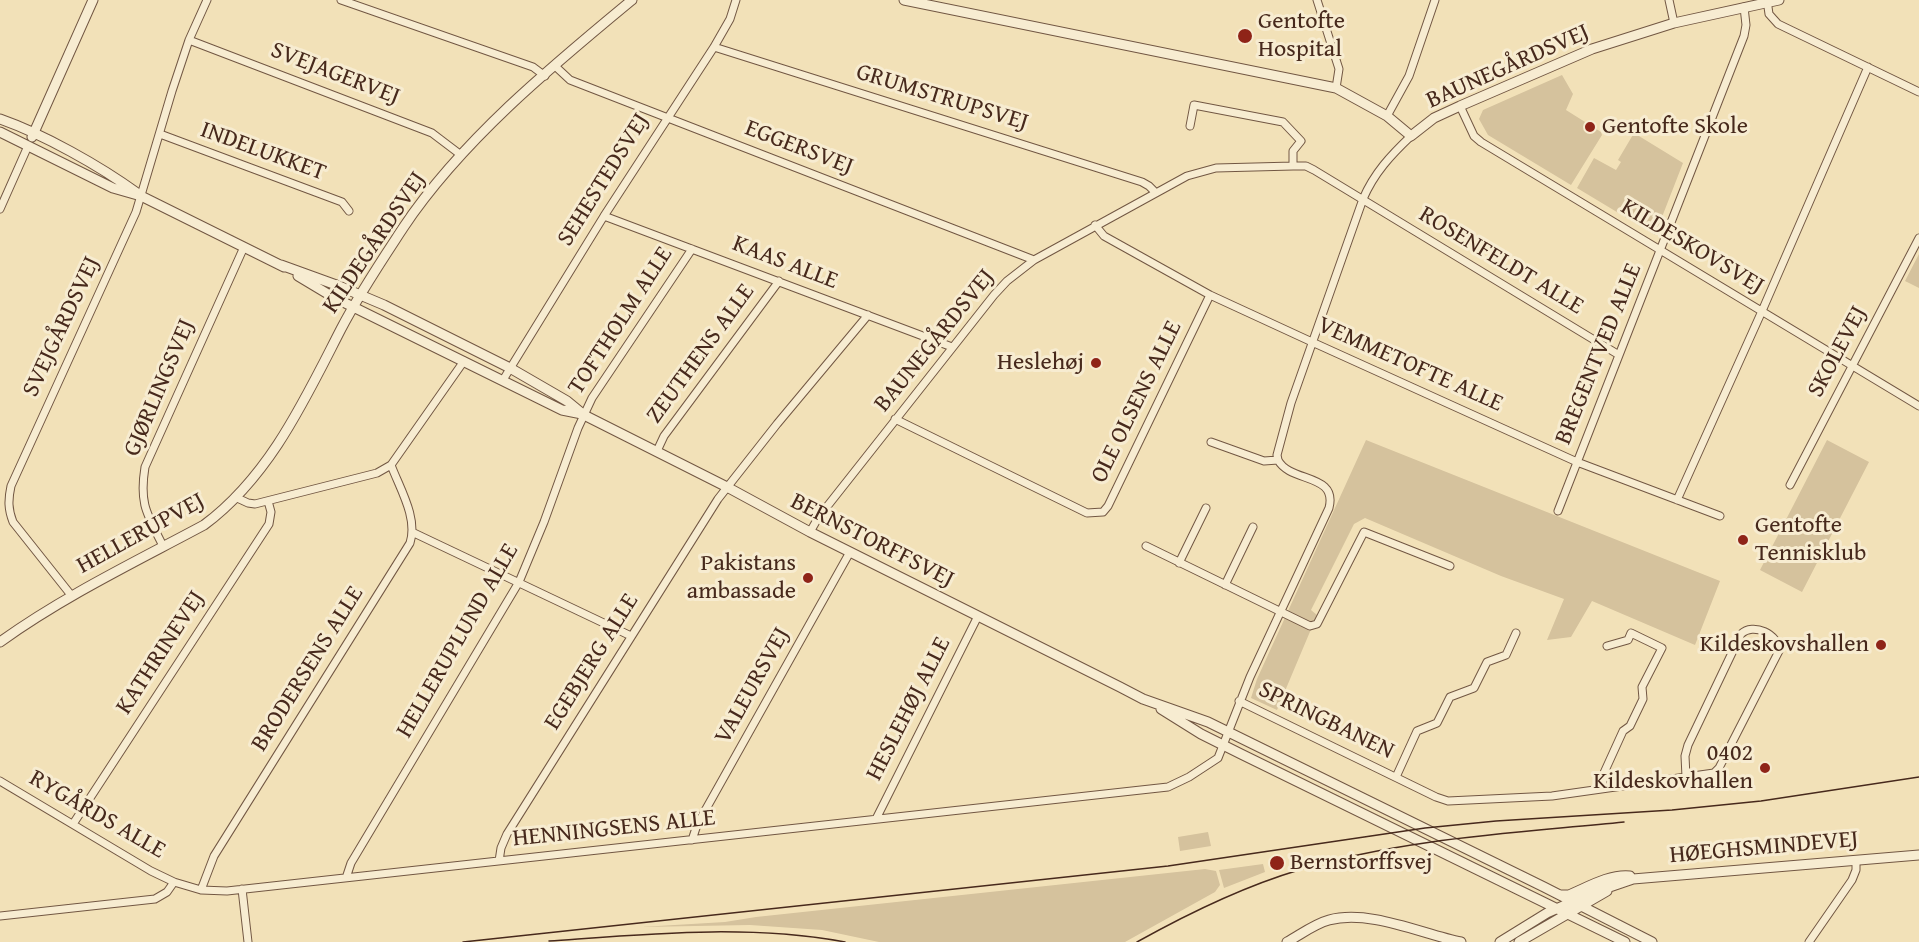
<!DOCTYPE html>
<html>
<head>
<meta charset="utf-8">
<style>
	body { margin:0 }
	canvas { display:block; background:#f2e1b8 }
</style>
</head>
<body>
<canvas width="1919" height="942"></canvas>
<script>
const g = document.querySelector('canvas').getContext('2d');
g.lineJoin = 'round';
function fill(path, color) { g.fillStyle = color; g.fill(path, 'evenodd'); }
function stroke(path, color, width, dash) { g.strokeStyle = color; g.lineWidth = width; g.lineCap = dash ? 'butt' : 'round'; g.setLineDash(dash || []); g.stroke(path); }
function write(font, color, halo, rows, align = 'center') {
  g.font = font + ' "Gentium Book Plus",serif'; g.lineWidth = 6; g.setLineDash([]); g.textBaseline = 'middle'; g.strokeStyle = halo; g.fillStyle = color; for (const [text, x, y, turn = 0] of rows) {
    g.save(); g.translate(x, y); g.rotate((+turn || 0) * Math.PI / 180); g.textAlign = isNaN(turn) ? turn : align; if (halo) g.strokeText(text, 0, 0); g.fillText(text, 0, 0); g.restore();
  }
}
const green = new Path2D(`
	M1562,75L1573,94L1566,110L1601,132L1602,135L1571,185L1488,135L1479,119L1483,110Z
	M1634,133L1683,163L1655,235L1577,188L1594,158L1616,170L1621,162L1618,160Z
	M1919,254V288L1905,281Z
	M1366,440L1720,581L1695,645L1592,601L1571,637L1547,640L1564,599L1501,576L1365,518L1354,524L1311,610L1317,615L1277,710L1251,698L1257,679Z
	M1827,440L1869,462L1802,592L1760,570Z
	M1208,832L1211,846L1180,851L1178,837Z
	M1263,864L1265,872L1224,888L1219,870Z
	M1205,869L1216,871L1220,885L1215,892L1125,942H879L822,930L750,925L641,927L725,922L756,917Z`);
const minor = new Path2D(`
	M341,0L533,67L545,76
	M1317,0L1339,69L1336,88
	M1669,0L1674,23
	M1767,0L1769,14L1778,24L1919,92
	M189,40L432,133L461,155
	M714,47L1142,182L1149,186L1155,192
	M555,66L570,80L1034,260
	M1460,106L1474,136L1481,142L1919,406
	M1387,116L1409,76L1435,0
	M1190,126L1194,105L1283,122L1301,141L1293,151V166
	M160,134L342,202L349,211
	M0,209L28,146
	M604,216L952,347
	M1095,225L1104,236L1210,295L1312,342L1577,462L1720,516
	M503,380L604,216L714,47L730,19L736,0
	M895,419L1087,513L1103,512L1108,506L1210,295
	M1211,442L1264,461L1278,460
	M657,451L664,436L779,281
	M1278,460L1277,455L1291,403L1363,199C1374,173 1391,155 1411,136
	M1790,485L1919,238
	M235,497L248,503L255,504L377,473L391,465L464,361
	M1677,500L1762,311L1868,67
	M1558,511L1744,36L1746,25L1744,7
	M810,532L818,518L994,295L1007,281L1034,260L1187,176L1216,168L1293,166H1306L1314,170L1619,355
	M414,533L631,636
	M163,546C147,514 139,504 145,467L244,247
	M1146,546L1310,626L1317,624L1364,532L1450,566
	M1179,563L1206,508
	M1225,585L1253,527
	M71,595L13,522C8,509 8,500 11,486L136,212L172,91L189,40L207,0
	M1239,701L1436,797L1448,801L1552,796L1714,773L1719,768L1779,651C1779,634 1753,622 1741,634L1688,745L1685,756L1686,777
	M1396,777L1417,731L1437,723L1450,697L1474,688L1487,662L1506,655L1516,633
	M0,781L151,871L174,882
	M1603,788V775L1623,731L1630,726L1643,699L1642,687L1662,648L1631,633L1628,640L1607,646
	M876,819L978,616
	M73,824L269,524L271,512L268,501
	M692,840L697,825L850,552
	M499,861L501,848L507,834L718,499L777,424L868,315
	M346,878L351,863L519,582L544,522L578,428L592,398L692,249
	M242,889L248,942
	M201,890L214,856L410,543C418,518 400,489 391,465
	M0,916L155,899L167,892L174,882L201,890L227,891L1168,787L1189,777L1218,758L1250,677L1329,508C1338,473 1290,483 1278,460
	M1809,942L1852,880L1856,870V860`);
const tertiary = new Path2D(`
	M904,0L1336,88L1387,116L1411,136L1434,118L1460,106L1592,49L1674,23L1779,0
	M0,119C43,134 100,166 137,193
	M0,132L113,188L141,196L284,267
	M32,137L93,0
	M281,265L339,286L384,305L510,368L567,401L584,415L727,487L810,532L1120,687L1143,699L1208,722L1544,887L1652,942
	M298,276L333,297L562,410L582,414
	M0,642C64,596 135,562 204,525C270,476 305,399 341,329C359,294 382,260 403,228C461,141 552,66 632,0
	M1161,709L1201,734L1241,754L1625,942
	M1561,895H1569C1588,887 1609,874 1630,876
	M1287,942C1300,935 1314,924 1329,920C1369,909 1422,934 1461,942
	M1500,942L1547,913L1592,893L1633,879L1919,855
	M1519,942L1607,891`);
const tram = new Path2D(`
	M549,941C648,934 747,924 845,942
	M463,942L1168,866L1425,828L1496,821L1672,810L1761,801L1919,777
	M1137,942C1189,913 1242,887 1299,870C1404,838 1516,833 1624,822`);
const markers = [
	[1245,36,8,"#8f2418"],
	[1590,127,6,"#8f2418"],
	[1096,363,6,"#8f2418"],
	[1743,540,6,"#8f2418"],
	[808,578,6,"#8f2418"],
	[1881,645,6,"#8f2418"],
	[1765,768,6,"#8f2418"],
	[1277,863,8,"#8f2418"]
];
const poiNames = [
	["Gentofte",1258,22],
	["Hospital",1258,50],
	["Gentofte Skole",1602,127],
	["Heslehøj",1084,363,"right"],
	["Gentofte",1755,526],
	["Tennisklub",1755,554],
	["Pakistans",796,564,"right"],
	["ambassade",796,592,"right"],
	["Kildeskovshallen",1869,645,"right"],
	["0402",1753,754,"right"],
	["Kildeskovhallen",1753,782,"right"],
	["Bernstorffsvej",1290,863]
];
const streetNames = [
	["BAUNEGÅRDSVEJ",1508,67,-24],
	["SVEJAGERVEJ",335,74,21],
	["GRUMSTRUPSVEJ",942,98,17],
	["EGGERSVEJ",799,148,21],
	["INDELUKKET",263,152,20],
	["SEHESTEDSVEJ",604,180,-58],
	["KILDEGÅRDSVEJ",375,243,-56],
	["KILDESKOVSVEJ",1692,247,31],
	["ROSENFELDT ALLE",1501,261,31],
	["KAAS ALLE",785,263,21],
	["TOFTHOLM ALLE",621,321,-57],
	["SVEJGÅRDSVEJ",62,327,-65],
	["BAUNEGÅRDSVEJ",935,341,-51],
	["SKOLEVEJ",1838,352,-62],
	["ZEUTHENS ALLE",701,354,-54],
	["BREGENTVED ALLE",1599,354,-68],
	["VEMMETOFTE ALLE",1410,365,24],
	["GJØRLINGSVEJ",160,388,-67],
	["OLE OLSENS ALLE",1137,402,-64],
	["HELLERUPVEJ",141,534,-29],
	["BERNSTORFFSVEJ",872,541,27],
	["HELLERUPLUND ALLE",458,641,-60],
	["KATHRINEVEJ",161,653,-57],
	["EGEBJERG ALLE",592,662,-58],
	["BRODERSENS ALLE",308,669,-58],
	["VALEURSVEJ",753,686,-61],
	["HESLEHØJ ALLE",909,709,-63],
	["SPRINGBANEN",1326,721,26],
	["RYGÅRDS ALLE",97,815,30],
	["HENNINGSENS ALLE",614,829,-6],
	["HØEGHSMINDEVEJ",1764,848,-5]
];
fill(green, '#d5c29d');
stroke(minor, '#725743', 9);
stroke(tertiary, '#725743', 11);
stroke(minor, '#f7ecd1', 7);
stroke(tertiary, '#f7ecd1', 9);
stroke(tram, '#47291c', 1.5);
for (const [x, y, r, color] of markers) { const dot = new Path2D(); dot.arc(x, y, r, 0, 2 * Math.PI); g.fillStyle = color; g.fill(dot); stroke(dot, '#f7ecd1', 2); }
write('24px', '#47291c', '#f7ecd1', poiNames, 'left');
write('24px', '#47291c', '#f7ecd1', streetNames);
</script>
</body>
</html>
